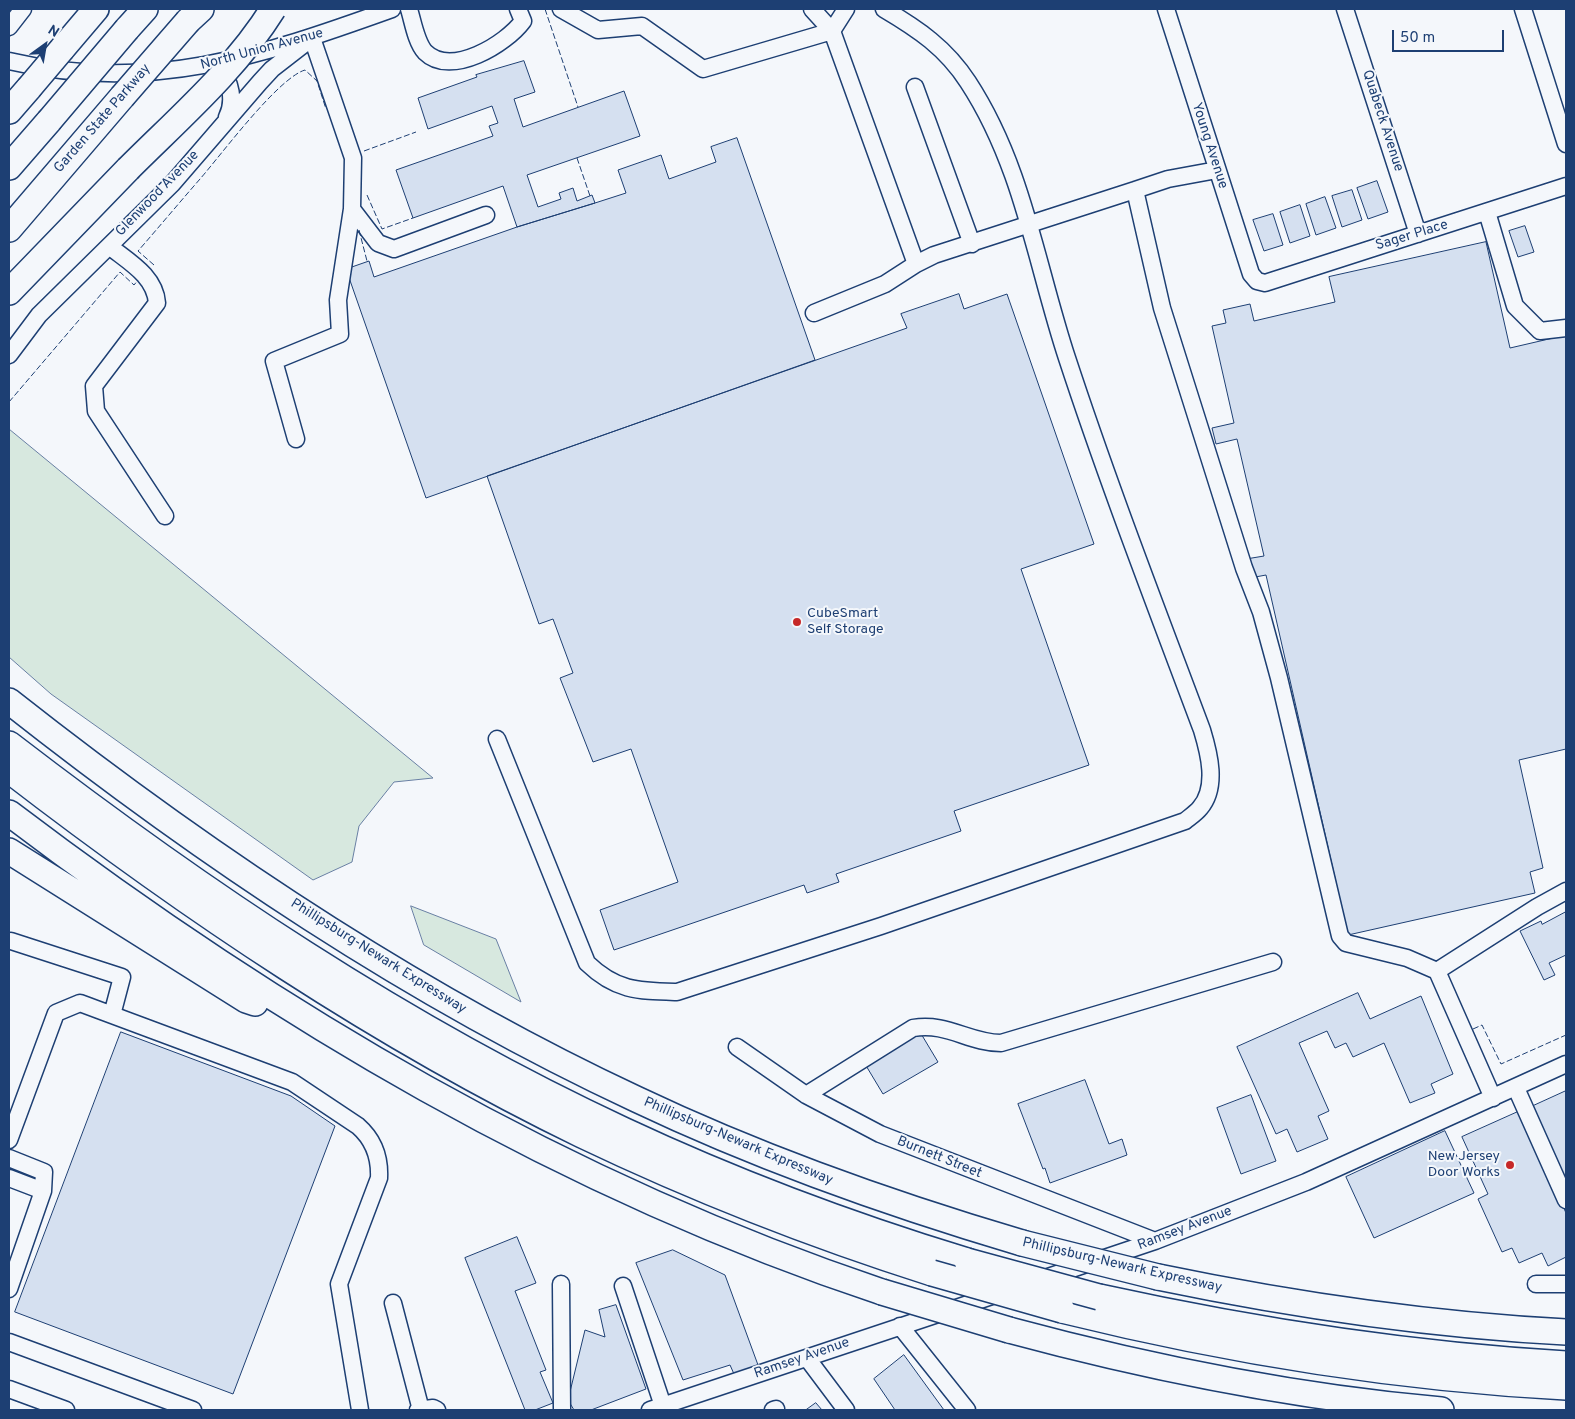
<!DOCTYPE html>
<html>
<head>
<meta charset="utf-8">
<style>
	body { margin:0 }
	#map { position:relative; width:1575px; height:1419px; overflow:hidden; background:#f4f7fb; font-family:Overpass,sans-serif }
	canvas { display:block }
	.frame { position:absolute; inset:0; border:10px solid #1d3f73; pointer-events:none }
	.north { position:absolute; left:20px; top:20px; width:50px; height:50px; -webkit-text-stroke:4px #f4f7fb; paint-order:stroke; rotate:32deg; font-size:14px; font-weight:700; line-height:20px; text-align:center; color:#1d3f73 }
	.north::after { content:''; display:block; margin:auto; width:18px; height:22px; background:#1d3f73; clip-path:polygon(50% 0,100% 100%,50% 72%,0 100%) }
	.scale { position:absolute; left:1392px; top:30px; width:112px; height:22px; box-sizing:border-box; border:2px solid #1d3f73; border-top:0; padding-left:6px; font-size:15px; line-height:18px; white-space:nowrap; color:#1d3f73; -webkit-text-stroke:4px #f4f7fb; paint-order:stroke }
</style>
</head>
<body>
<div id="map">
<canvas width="1575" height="1419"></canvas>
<div class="frame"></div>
<div class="north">N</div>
<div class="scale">50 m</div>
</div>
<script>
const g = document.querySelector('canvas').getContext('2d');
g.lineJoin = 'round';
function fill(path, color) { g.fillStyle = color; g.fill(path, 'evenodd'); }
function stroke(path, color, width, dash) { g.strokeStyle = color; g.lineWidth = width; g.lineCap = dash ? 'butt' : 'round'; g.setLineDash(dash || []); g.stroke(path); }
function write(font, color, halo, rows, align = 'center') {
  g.font = font + ' Overpass,sans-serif'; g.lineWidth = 4; g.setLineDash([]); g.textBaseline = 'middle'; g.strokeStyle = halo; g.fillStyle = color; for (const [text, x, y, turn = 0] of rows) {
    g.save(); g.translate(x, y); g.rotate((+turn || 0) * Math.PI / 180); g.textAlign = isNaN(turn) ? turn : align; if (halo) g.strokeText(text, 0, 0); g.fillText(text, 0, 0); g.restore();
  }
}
const green = new Path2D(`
	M9,429L433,778L394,782L359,826L352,862L313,880L51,694L9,657Z
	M411,906L496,939L521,1002L424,945Z`);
const building = new Path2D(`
	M524,61L535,92L514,99L523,127L624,91L640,136L527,175L538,207L561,199L559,193L573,188L577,201L592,195L595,203L517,227L503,186L413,218L396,170L493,136L489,126L498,123L492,106L428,129L418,98L477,77L476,75Z
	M737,138L815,360L426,498L346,269L369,261L374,277L517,227L595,203L626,193L618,170L661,155L669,179L716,162L711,147Z
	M1377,181L1388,212L1368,219L1357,188Z
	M1352,190L1362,220L1342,227L1332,196Z
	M1325,197L1336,228L1316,235L1306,204Z
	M1300,205L1310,236L1290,243L1280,212Z
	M1273,214L1283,245L1264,251L1253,220Z
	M1525,226L1534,252L1518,257L1509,231Z
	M1486,242L1510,348L1566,335V749L1519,760L1543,868L1530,872L1535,893L1348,935L1266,575L1250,578L1246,559L1264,556L1237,439L1216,444L1212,428L1234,423L1212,326L1226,323L1223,310L1250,304L1254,321L1335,302L1329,277Z
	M959,294L964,309L1007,294L1094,544L1021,569L1089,765L954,811L961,831L836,874L839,882L807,893L804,885L614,950L600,910L678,882L631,749L593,762L560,678L573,673L553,619L539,624L487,476L907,328L901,314Z
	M1566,912V955L1549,963L1555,975L1544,980L1520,931L1541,921L1542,924Z
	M1358,993L1370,1019L1421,996L1453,1074L1431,1084L1435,1093L1410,1103L1384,1043L1353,1057L1346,1043L1335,1048L1327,1031L1299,1043L1329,1111L1318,1116L1328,1139L1297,1152L1287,1129L1276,1134L1237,1047Z
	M121,1032L291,1096L335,1126L233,1394L15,1312Z
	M920,1032L938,1062L883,1094L865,1064Z
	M1085,1080L1109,1144L1122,1139L1127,1155L1050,1183L1045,1168L1043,1169L1018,1104Z
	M1566,1091V1184L1531,1107Z
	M1251,1095L1276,1161L1241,1174L1217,1108Z
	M1520,1111L1566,1213V1257L1548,1266L1542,1253L1519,1263L1512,1248L1502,1252L1478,1199L1488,1194L1462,1137Z
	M1445,1131L1474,1193L1374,1238L1346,1177Z
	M517,1237L536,1283L515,1291L546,1370L540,1372L553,1403L535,1410H525L465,1258Z
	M673,1250L725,1275L758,1365L734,1374L730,1365L683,1380L636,1263Z
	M616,1305L646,1389L591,1410H574L568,1400L585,1330L605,1337L599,1310Z
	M904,1355L944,1410H895L874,1379Z
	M816,1403L822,1410H806Z`);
const minor = new Path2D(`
	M409,9C413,22 416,42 425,52C451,78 506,44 523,21L518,9
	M561,9L598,30L642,26L703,69L832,31L812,9
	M846,9L832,31L916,264L934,255L1135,190
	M1166,9L1251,274L1257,281L1265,283L1566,186
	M1345,9L1418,234
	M1523,9L1566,144
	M9,27L23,9
	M9,61C149,94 261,56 392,9
	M219,68C231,81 235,101 227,117
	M915,87L972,244
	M1217,170L1168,179L1135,190L1162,308L1244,568L1261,612L1279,678L1340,936L1346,943L1407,958L1437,971L1493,1098
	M352,209L378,243L394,249L486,215
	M1487,212L1515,306L1540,331L1566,328
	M109,246C129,262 155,276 157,303L94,386L96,411L165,516
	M814,313L885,284L916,264
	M9,355L39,315L172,184L260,82L272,69L312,38
	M296,439L274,361L340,334L338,300L352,209L353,158L312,38
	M497,739L587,963C616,991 638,991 677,992L881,926L1185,821C1190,817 1196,813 1200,808C1218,787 1209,753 1202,730C1156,607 1108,483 1067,358C1036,264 1023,166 968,82C946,48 918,29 884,9
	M11,941L122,977L112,1015
	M1437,971L1537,907L1566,891
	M737,1047L806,1095L880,1134L1155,1241
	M1516,1088L1566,1200
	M806,1095L913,1028C947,1022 969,1043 1001,1043L1273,962
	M9,1140L56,1013L80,1003L292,1082L358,1126C374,1140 380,1157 379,1178L339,1284L360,1410
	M9,1158L44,1172L43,1191L9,1289
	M9,1178L43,1191
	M1039,1280L1155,1241L1306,1182L1566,1064
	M561,1284L562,1410
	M1536,1284H1566
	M623,1286L663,1406
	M393,1303L421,1410
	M900,1326L967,1410
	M9,1342L193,1410
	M807,1358L846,1410
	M9,1389L66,1410
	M418,1410L433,1408L437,1410
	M650,1410L1001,1293
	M773,1410L776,1409`);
const highway = new Path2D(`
	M188,21L201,9
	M127,29L145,9
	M62,49L96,9
	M9,111L29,88
	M9,167L49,121
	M9,229L122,97
	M9,292L128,169
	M9,701C203,854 411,994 636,1099C760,1158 890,1204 1022,1243
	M9,744C200,891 403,1028 623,1130C734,1182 849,1225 967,1261
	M9,770C188,908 378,1036 582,1135C695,1189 812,1235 932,1273
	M9,813C275,1015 564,1186 882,1292
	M9,851L246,1000L255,1003
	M1158,1277C1293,1305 1429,1325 1566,1332
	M1099,1297C1254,1331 1408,1355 1566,1364
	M1062,1310C1228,1351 1396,1378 1566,1387
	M1009,1330C1150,1368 1295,1397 1441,1410`);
const highwayBridge = new Path2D(`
	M29,88L62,49
	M122,97L188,21
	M49,121L127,29
	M128,169C179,118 235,70 273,9
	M1022,1243L1158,1277
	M967,1261L1099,1297
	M932,1273L1062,1310
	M882,1292L1009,1330`);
const fence = new Path2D(`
	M545,9L578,107
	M364,151L416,132
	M577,158L590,196
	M367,195L382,229L413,218
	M359,230L367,261
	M154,265L138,251C159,227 179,203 200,179C221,155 278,78 305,70L317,81L326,109
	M9,402L120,272L134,285L138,280
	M1473,1029L1482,1025L1501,1064L1566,1035`);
const markers = [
	[797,622,5,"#c62828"],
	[1510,1165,5,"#c62828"]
];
const streetNames = [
	["North Union Avenue",262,50,-15],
	["Garden State Parkway",103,119,-49],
	["Quabeck Avenue",1382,121,72],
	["Young Avenue",1209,146,72],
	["Glenwood Avenue",158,194,-46],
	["Sager Place",1412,236,-17],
	["Phillipsburg-Newark Expressway",378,957,32],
	["Phillipsburg-Newark Expressway",738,1142,23],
	["Burnett Street",939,1158,22],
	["Ramsey Avenue",1185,1229,-21],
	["Phillipsburg-Newark Expressway",1122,1266,13],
	["Ramsey Avenue",802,1359,-19]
];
const poiNames = [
	["CubeSmart",807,614],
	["Self Storage",807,630],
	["New Jersey",1500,1157,"right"],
	["Door Works",1500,1173,"right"]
];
fill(green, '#d7e8df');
stroke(green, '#687fa3', 1);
fill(building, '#d5e0f0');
stroke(building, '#1d3f73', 1);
stroke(minor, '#1d3f73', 19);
stroke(highway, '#1d3f73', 28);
stroke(minor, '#f4f7fb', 16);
stroke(highway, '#f4f7fb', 25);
stroke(highwayBridge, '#1d3f73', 28, []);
stroke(highwayBridge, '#f4f7fb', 25);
stroke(fence, '#1d3f73', 1, [6, 2.5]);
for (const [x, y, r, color] of markers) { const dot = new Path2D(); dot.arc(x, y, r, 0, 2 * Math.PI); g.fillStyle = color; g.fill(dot); stroke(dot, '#f4f7fb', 2); }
write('14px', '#1d3f73', '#f4f7fb', streetNames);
write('14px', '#1d3f73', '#f4f7fb', poiNames, 'left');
</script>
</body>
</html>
